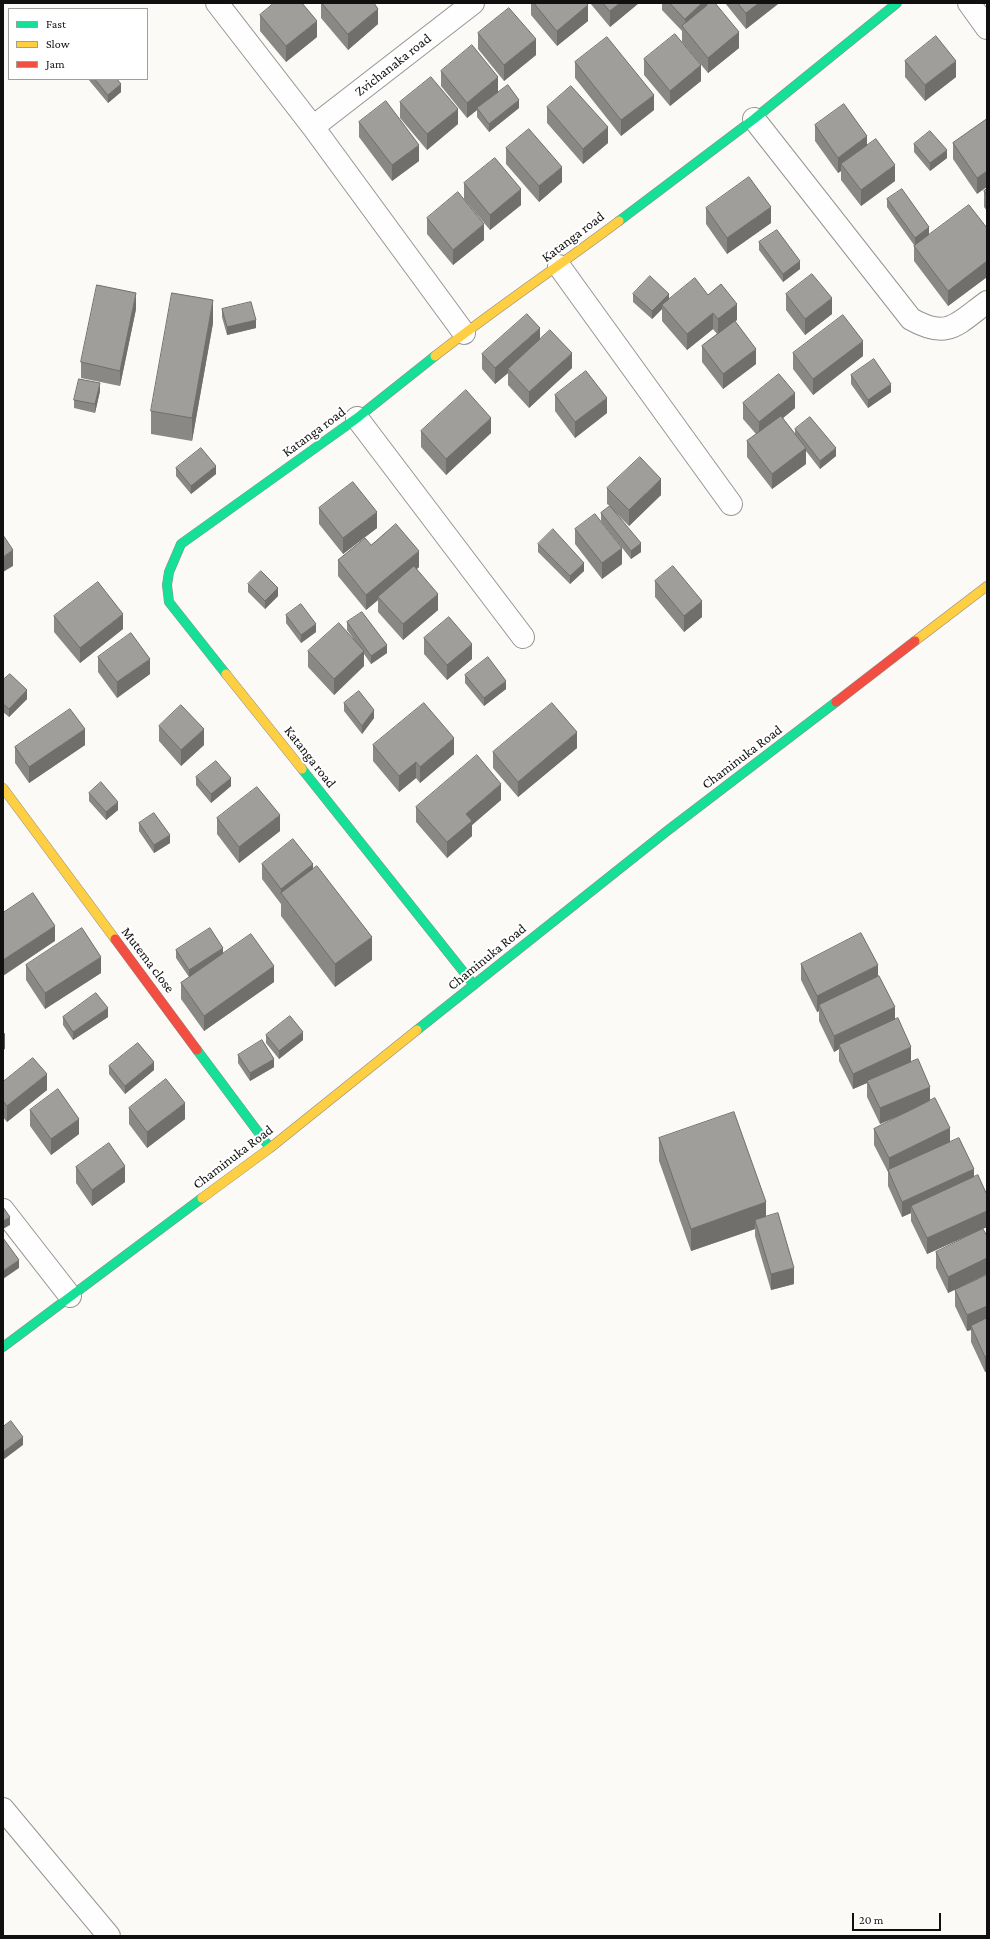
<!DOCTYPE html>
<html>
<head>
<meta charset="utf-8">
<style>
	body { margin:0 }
	#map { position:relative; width:990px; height:1939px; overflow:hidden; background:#fcfaf6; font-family:"Crimson Pro",serif }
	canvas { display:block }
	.frame { position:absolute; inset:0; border:4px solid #101010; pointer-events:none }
	.legend { position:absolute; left:8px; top:8px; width:140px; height:72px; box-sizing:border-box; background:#fff; border:1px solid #9f9f9f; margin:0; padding:5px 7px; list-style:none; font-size:12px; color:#101010 }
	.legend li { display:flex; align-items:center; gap:8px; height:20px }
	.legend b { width:20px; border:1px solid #9f9f9f }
	.scale { position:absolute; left:852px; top:1913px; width:89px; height:18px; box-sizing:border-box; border:2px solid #101010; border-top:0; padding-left:5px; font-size:12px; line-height:14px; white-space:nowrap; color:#101010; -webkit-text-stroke:3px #fff; paint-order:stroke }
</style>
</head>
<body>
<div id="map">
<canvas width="990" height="1939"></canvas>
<div class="frame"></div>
<ul class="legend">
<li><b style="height:5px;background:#16e098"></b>Fast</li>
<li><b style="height:5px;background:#ffcf43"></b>Slow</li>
<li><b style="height:5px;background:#f24e42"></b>Jam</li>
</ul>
<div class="scale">20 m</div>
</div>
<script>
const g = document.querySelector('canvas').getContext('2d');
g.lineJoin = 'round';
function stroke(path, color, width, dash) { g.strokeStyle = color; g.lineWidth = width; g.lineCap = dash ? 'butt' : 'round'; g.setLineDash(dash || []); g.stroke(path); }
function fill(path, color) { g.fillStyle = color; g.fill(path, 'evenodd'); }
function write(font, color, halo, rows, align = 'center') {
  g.font = font + ' "Crimson Pro",serif'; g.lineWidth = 4; g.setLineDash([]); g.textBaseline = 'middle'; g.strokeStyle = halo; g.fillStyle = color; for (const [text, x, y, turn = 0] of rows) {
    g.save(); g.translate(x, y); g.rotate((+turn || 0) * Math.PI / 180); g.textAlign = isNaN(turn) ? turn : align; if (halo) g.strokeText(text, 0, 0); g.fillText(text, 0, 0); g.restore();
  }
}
const street = new Path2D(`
	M217,3L313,127L464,333
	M969,3L987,28
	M754,119L911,319C948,340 957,324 987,302
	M313,127L473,3
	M559,266L731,504
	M357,418L523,637
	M3,1210L70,1296
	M3,1809L109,1936`);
const fast = new Path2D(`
	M619,221L754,119L897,3
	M226,674L169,602L167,585L169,572L181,544L357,418L435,356
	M302,769L474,985
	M417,1030L667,831L836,702
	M197,1050L270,1148
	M3,1347L202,1198`);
const slow = new Path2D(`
	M435,356C495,309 559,266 619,221
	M915,641L987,586
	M226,674L302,769
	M3,788L115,939
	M202,1198L270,1148L417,1030`);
const jam = new Path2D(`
	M836,702L915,641
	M115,939L197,1050`);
const wall = new Path2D(`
	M321,3H374L378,24L348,50L321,18Z
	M531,3H586L588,21L557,46L531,15Z
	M590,3H639L610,27Z
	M662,3H707V5L739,48L708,73L682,42V31L662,10Z
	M725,3H778V4L746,29Z
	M260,15L317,37L286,62L260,31Z
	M478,33L536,55L504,81L478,49Z
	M644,59L701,81L670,106L644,75Z
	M905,61L956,77L925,101L905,77Z
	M575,62L654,110L621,136L575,78Z
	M441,71L498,92L519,108L489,132L477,117V110L467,118L441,86Z
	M88,79H117L121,92L108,103Z
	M400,102L458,124L427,150L400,118Z
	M547,107L608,143L583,164L547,123Z
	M987,119L977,194L953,159V143Z
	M359,122L419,161L392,181L359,137Z
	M815,125L867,145L895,181L861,206L841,180V171L838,173L815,141Z
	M914,144L947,158L930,171L914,152Z
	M506,148L562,182L539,202L506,164Z
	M464,183L521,205L490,230L464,199Z
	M987,189V211L984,207V191Z
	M887,199L929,235L987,228V277L948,306L914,261V245L887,207Z
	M706,208L771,223L727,254L706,224Z
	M427,218L484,240L453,265L427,234Z
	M759,242L800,269L783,282L759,250Z
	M633,294L669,300L708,295L737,320L735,321L756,364L723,389L702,362V346L717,334L713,329L687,350L662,321V309L652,319L633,302Z
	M786,294L832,314L805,335L786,310Z
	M136,309L120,386L81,378V362Z
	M222,309L256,328L227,335L222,317Z
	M213,323L192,441L151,434V411Z
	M540,339L572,368L529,408L508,385V373L495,384L482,369V354Z
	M793,353L863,356L813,395L793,369Z
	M851,375L891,392L868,408L851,384Z
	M100,391L95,413L74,408V400Z
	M555,395L607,413L575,438L555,411Z
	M743,403L795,408L783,418L795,434V429L836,456L820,469L806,451V464L772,489L747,457V441L756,434L743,419Z
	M421,431L491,433L446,475L421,447Z
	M176,468L216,474L191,494L176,476Z
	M607,488L661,495L629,526L615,512L641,552L631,559L601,521V513L610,506L607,504Z
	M319,508L377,528L343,554L319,524Z
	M575,529L622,564L602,579L575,544Z
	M538,544L584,571L570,584L538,552Z
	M371,545L419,567L417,569L438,610L403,640L378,612V600L366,610L338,576V560Z
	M655,581L702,617L684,632L655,597Z
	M248,584L278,596L265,609L248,592Z
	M286,615L316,632L301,643L286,623Z
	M54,616L123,629L80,663L54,632Z
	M347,622L387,653L371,664L364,654V666L334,695L308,667V651L353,638L347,630Z
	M424,638L472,659L447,680L424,654Z
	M98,657L150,674L117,698L98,672Z
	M465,675L506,689L484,706L465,683Z
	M3,680L27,699L9,717L3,712Z
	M344,703L374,718L362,734L344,711Z
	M159,726L204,745L181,766L159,741Z
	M85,745L29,783L15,763V747Z
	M373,745L454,754L420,783L416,778L399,792L373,761Z
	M577,748L518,797L493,768V752Z
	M196,777L231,786L211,803L196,785Z
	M89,793L118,810L106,820L89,801Z
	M501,800L472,825V836L447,858L416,822V807Z
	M217,818L280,831L239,863L217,834Z
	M139,823L170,843L154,853L139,831Z
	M262,864L313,869L372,960L335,987L281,916V904L262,879Z
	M176,950L223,953L274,982L204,1031L181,999V983L189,977L176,958Z
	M801,964L878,977L911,1062L950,1142L974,1177L987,1195V1227L927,1254L911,1221V1213L902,1217L888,1186V1172L874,1145V1129L910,1111L880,1124L867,1097V1083L853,1089L839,1061V1049L834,1052L819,1021V1011L817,1012L801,980Z
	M26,965L101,973L45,1009L26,980Z
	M63,1017H108L73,1040L63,1025Z
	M266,1035L303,1040L279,1059L266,1043Z
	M238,1055L274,1067L250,1081L238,1063Z
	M109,1066L154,1070L125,1094L109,1074Z
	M3,1082L47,1090L7,1122L3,1117Z
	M129,1108L185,1119L147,1148L129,1124Z
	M30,1110L79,1134L51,1155L30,1126Z
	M659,1138L766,1217L794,1284L771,1290L755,1236V1229L691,1251L659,1161Z
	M76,1167L125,1182L92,1206L76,1183Z
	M987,1236V1274L948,1293L936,1268V1252Z
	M987,1275V1371L985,1372L971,1342V1330L967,1331L955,1306V1290Z`);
const shadedWall = new Path2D(`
	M620,3H639L610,27V11Z
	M702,3H707V14L685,30V19Z
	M759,3H778V4L746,29V13Z
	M588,5V21L557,46V31Z
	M378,9V24L348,50V34Z
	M317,21V37L286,62V46Z
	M739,32V48L708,73V58Z
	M536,39V55L504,81V65Z
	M956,61V77L925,101V85Z
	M701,65V81L670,106V91Z
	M498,77V93L477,108V110L467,118V103Z
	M121,84V92L108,103V95Z
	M654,95V110L621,136V120Z
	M519,100V108L489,132V124Z
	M458,109V124L427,150V134Z
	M608,127V143L583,164V149Z
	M867,136V152L841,164V171L838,173V158Z
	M419,145V161L392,181V165Z
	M947,150V158L930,171V163Z
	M895,165V181L861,206V190Z
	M562,167V182L539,202V186Z
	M987,171V187L977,194V178Z
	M521,189V205L490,230V215Z
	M771,207V223L727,254V238Z
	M484,224V240L453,265V250Z
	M929,227V235L915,246V238Z
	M800,261V269L783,282V274Z
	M987,261V277L948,306V291Z
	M136,293V309L120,386V371Z
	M669,294V302L662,305V309L652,319V311Z
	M832,298V314L805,335V319Z
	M213,300V323L192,441V418Z
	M737,304V320L718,335V319Z
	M713,313V329L687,350V334Z
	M256,320V328L227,335V327Z
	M540,328V344L508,369V373L495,384V368Z
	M863,341V356L813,395V379Z
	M756,349V364L723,389V374Z
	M572,353V368L529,408V392Z
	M100,383V391L95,413V404Z
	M891,384V392L868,408V400Z
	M795,393V408L759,438V422Z
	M607,398V413L575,438V422Z
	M491,418V433L446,475V459Z
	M806,448V464L772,489V474Z
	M836,448V456L820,469V461Z
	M216,466V474L191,494V486Z
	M661,479V495L629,526V510Z
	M377,512V528L343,554V538Z
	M641,543V552L631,559V551Z
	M622,548V564L602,579V563Z
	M13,550V566L3,572V557Z
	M419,551V567L380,599L378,597V600L366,610V595Z
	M584,563V571L570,584V576Z
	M278,588V596L265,609V601Z
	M438,594V610L403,640V624Z
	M702,601V617L684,632V616Z
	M123,614V629L80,663V648Z
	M316,624V632L301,643V635Z
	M472,644V659L447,680V665Z
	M387,645V653L371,664V656Z
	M364,651V666L334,695V679Z
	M150,659V674L117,698V682Z
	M506,681V689L484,706V698Z
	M27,690V699L9,717V709Z
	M374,710V718L362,734V726Z
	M85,729V745L29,783V767Z
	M204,729V745L181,766V750Z
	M577,732V748L518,797V782Z
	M454,738V754L420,783V767Z
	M416,762V778L399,792V776Z
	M231,778V786L211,803V794Z
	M501,784V800L472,825V836L447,858V842L466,814Z
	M118,802V810L106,820V812Z
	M280,815V831L239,863V847Z
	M170,835V843L154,853V845Z
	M313,864V880L281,894V889Z
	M55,926V941L3,976V960Z
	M372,937V960L335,987V964Z
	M223,948V957L189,978V970Z
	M101,957V973L45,1009V993Z
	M878,965V981L819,1005V1011L817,1012V996Z
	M274,966V982L204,1031V1016Z
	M895,1007V1023L839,1045V1049L834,1052V1036Z
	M108,1008V1017L73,1040V1032Z
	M303,1032V1040L279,1059V1051Z
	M5,1033V1049L3,1050V1034Z
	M911,1047V1063L867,1081V1083L853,1089V1074Z
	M274,1059V1067L250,1081V1073Z
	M154,1062V1070L125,1094V1086Z
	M47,1074V1090L7,1122V1106Z
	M930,1087V1102L880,1124V1108Z
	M185,1103V1119L147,1148V1132Z
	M79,1119V1134L51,1155V1139Z
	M950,1128V1143L889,1172V1158Z
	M125,1166V1182L92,1206V1190Z
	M974,1169V1184L911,1206V1213L902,1217V1202Z
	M766,1202V1225L755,1220V1229L691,1251V1229Z
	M987,1211V1227L927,1254V1238Z
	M10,1217V1225L3,1229V1221Z
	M987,1258V1274L948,1293V1277Z
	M19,1260V1268L3,1279V1271Z
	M794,1268V1284L771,1290V1274Z
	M987,1306V1322L971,1326V1330L967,1331V1315Z
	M987,1356V1371L985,1372V1357Z
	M23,1437V1445L3,1460V1452Z`);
const building = new Path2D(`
	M274,3H302L317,21L286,46L260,15Z
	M322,3H374L378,9L348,34Z
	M534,3H586L588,5L557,31Z
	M603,3H620L610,11Z
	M670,3H702L685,19Z
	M710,3H715L739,32L708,58L682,26Z
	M738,3H759L746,13Z
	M509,8L536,39L504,65L478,33Z
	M675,34L701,65L670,91L644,59Z
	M936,36L956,61L925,85L905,61Z
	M607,37L654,95L621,120L575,62Z
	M472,45L498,77L467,103L441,71Z
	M431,77L458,109L427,134L400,102Z
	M95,79H117L121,84L108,95Z
	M508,85L519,100L489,124L477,108Z
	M571,86L608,127L583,149L547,107Z
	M386,101L419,145L392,165L359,122Z
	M844,104L867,136L838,158L815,125Z
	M987,119V171L977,178L953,143Z
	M529,129L562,167L539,186L506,148Z
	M930,131L947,150L930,163L914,144Z
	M876,139L895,165L861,190L841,164Z
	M495,158L521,189L490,215L464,183Z
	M749,177L771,207L727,238L706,208Z
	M902,189L929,227L915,238L887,199Z
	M987,189V196L984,191Z
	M458,192L484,224L453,250L427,218Z
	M969,205L987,228V261L948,291L914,246Z
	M777,230L800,261L783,274L759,242Z
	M812,274L832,298L805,319L786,294Z
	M650,276L669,294L652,311L633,294Z
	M695,278L708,295L721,284L737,304L718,319L713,313L687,334L662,305Z
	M97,285L136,293L120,371L81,362Z
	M172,293L213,300L192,418L151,411Z
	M251,302L256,320L227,327L222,309Z
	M527,314L540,328L495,368L482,354Z
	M843,315L863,341L813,379L793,353Z
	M735,321L756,349L723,374L702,346Z
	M550,330L572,353L529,392L508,369Z
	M874,359L891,384L868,400L851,375Z
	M586,371L607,398L575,422L555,395Z
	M779,374L795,393L759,422L743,403Z
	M79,379L100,383L95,404L74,400Z
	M466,390L491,418L446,459L421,431Z
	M781,416L806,448L772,474L747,441Z
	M810,417L836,448L820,461L795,429Z
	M201,448L216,466L191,486L176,468Z
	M640,457L661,479L629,510L607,488Z
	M353,482L377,512L343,538L319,508Z
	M610,506L641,543L631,551L601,513Z
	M595,514L622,548L602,563L575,529Z
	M396,524L419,551L366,595L338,560L365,538L371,545Z
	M553,529L584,563L570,576L538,544Z
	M3,535L13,550L3,557Z
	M414,566L438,594L403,624L378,597Z
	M673,566L702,601L684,616L655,581Z
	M261,571L278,588L265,601L248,584Z
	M98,582L123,614L80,648L54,616Z
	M301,604L316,624L301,635L286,615Z
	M362,612L387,645L371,656L347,622Z
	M449,617L472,644L447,665L424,638Z
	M339,623L364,651L334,679L308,651Z
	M131,633L150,659L117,682L98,657Z
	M488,657L506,681L484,698L465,675Z
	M10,674L27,690L9,709L3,704V680Z
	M359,691L374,710L362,726L344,703Z
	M424,703L454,738L420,767L416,762L399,776L373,745Z
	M552,703L577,732L518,782L493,752Z
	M181,705L204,729L181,750L159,726Z
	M70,709L85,729L29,767L15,747Z
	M477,755L501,784L466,814L472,821L447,842L416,807Z
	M216,761L231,778L211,794L196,777Z
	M101,782L118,802L106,812L89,793Z
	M257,787L280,815L239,847L217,818Z
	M154,813L170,835L154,845L139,823Z
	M293,839L313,864L281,889L262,864Z
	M317,866L372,937L335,964L281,893Z
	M33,893L55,926L3,960V913Z
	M82,928L101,957L45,993L26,965Z
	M210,928L223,948L189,970L176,950Z
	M861,933L878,965L817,996L801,964Z
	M251,934L274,966L204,1016L181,983Z
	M879,976L895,1007L834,1036L819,1005Z
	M96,993L108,1008L73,1032L63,1017Z
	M290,1016L303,1032L279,1051L266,1035Z
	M898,1018L911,1047L853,1074L839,1045Z
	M262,1040L274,1059L250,1073L238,1055Z
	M138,1043L154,1062L125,1086L109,1066Z
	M33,1058L47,1074L7,1106L3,1101V1082Z
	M918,1059L930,1087L880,1108L867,1081Z
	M166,1079L185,1103L147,1132L129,1108Z
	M58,1089L79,1119L51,1139L30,1110Z
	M935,1098L950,1128L889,1158L874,1129Z
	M734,1112L766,1202L691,1229L659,1138Z
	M959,1138L974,1169L902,1202L888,1170Z
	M109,1143L125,1166L92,1190L76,1167Z
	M978,1175L987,1195V1211L927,1238L911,1206Z
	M3,1207L10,1217L3,1221Z
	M778,1213L794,1268L771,1274L755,1220Z
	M983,1229L987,1236V1258L948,1277L936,1252Z
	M3,1238L19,1260L3,1271Z
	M987,1275V1306L967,1315L955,1290Z
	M987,1318V1356L985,1357L971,1326Z
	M11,1421L23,1437L3,1452V1427Z`);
const streetNames = [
	["Zvichanaka road",393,65,-38],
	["Katanga road",573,237,-37],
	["Katanga road",314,432,-36],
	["Katanga road",310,757,52],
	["Chaminuka Road",742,757,-37],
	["Chaminuka Road",487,957,-39],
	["Mutema close",148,960,53],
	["Chaminuka Road",233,1157,-37]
];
stroke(street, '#969594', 24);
stroke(fast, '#8d8c8a', 10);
stroke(slow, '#8d8c8a', 10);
stroke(jam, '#8d8c8a', 10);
stroke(street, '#fffefe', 22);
stroke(fast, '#16e098', 9);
stroke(slow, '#ffcf43', 9);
stroke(jam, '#f24e42', 9);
fill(wall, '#8a8885');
fill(shadedWall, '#706f6c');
fill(building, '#a09e9b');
stroke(building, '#706f6c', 1);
write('14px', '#101010', '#fff', streetNames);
</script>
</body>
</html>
